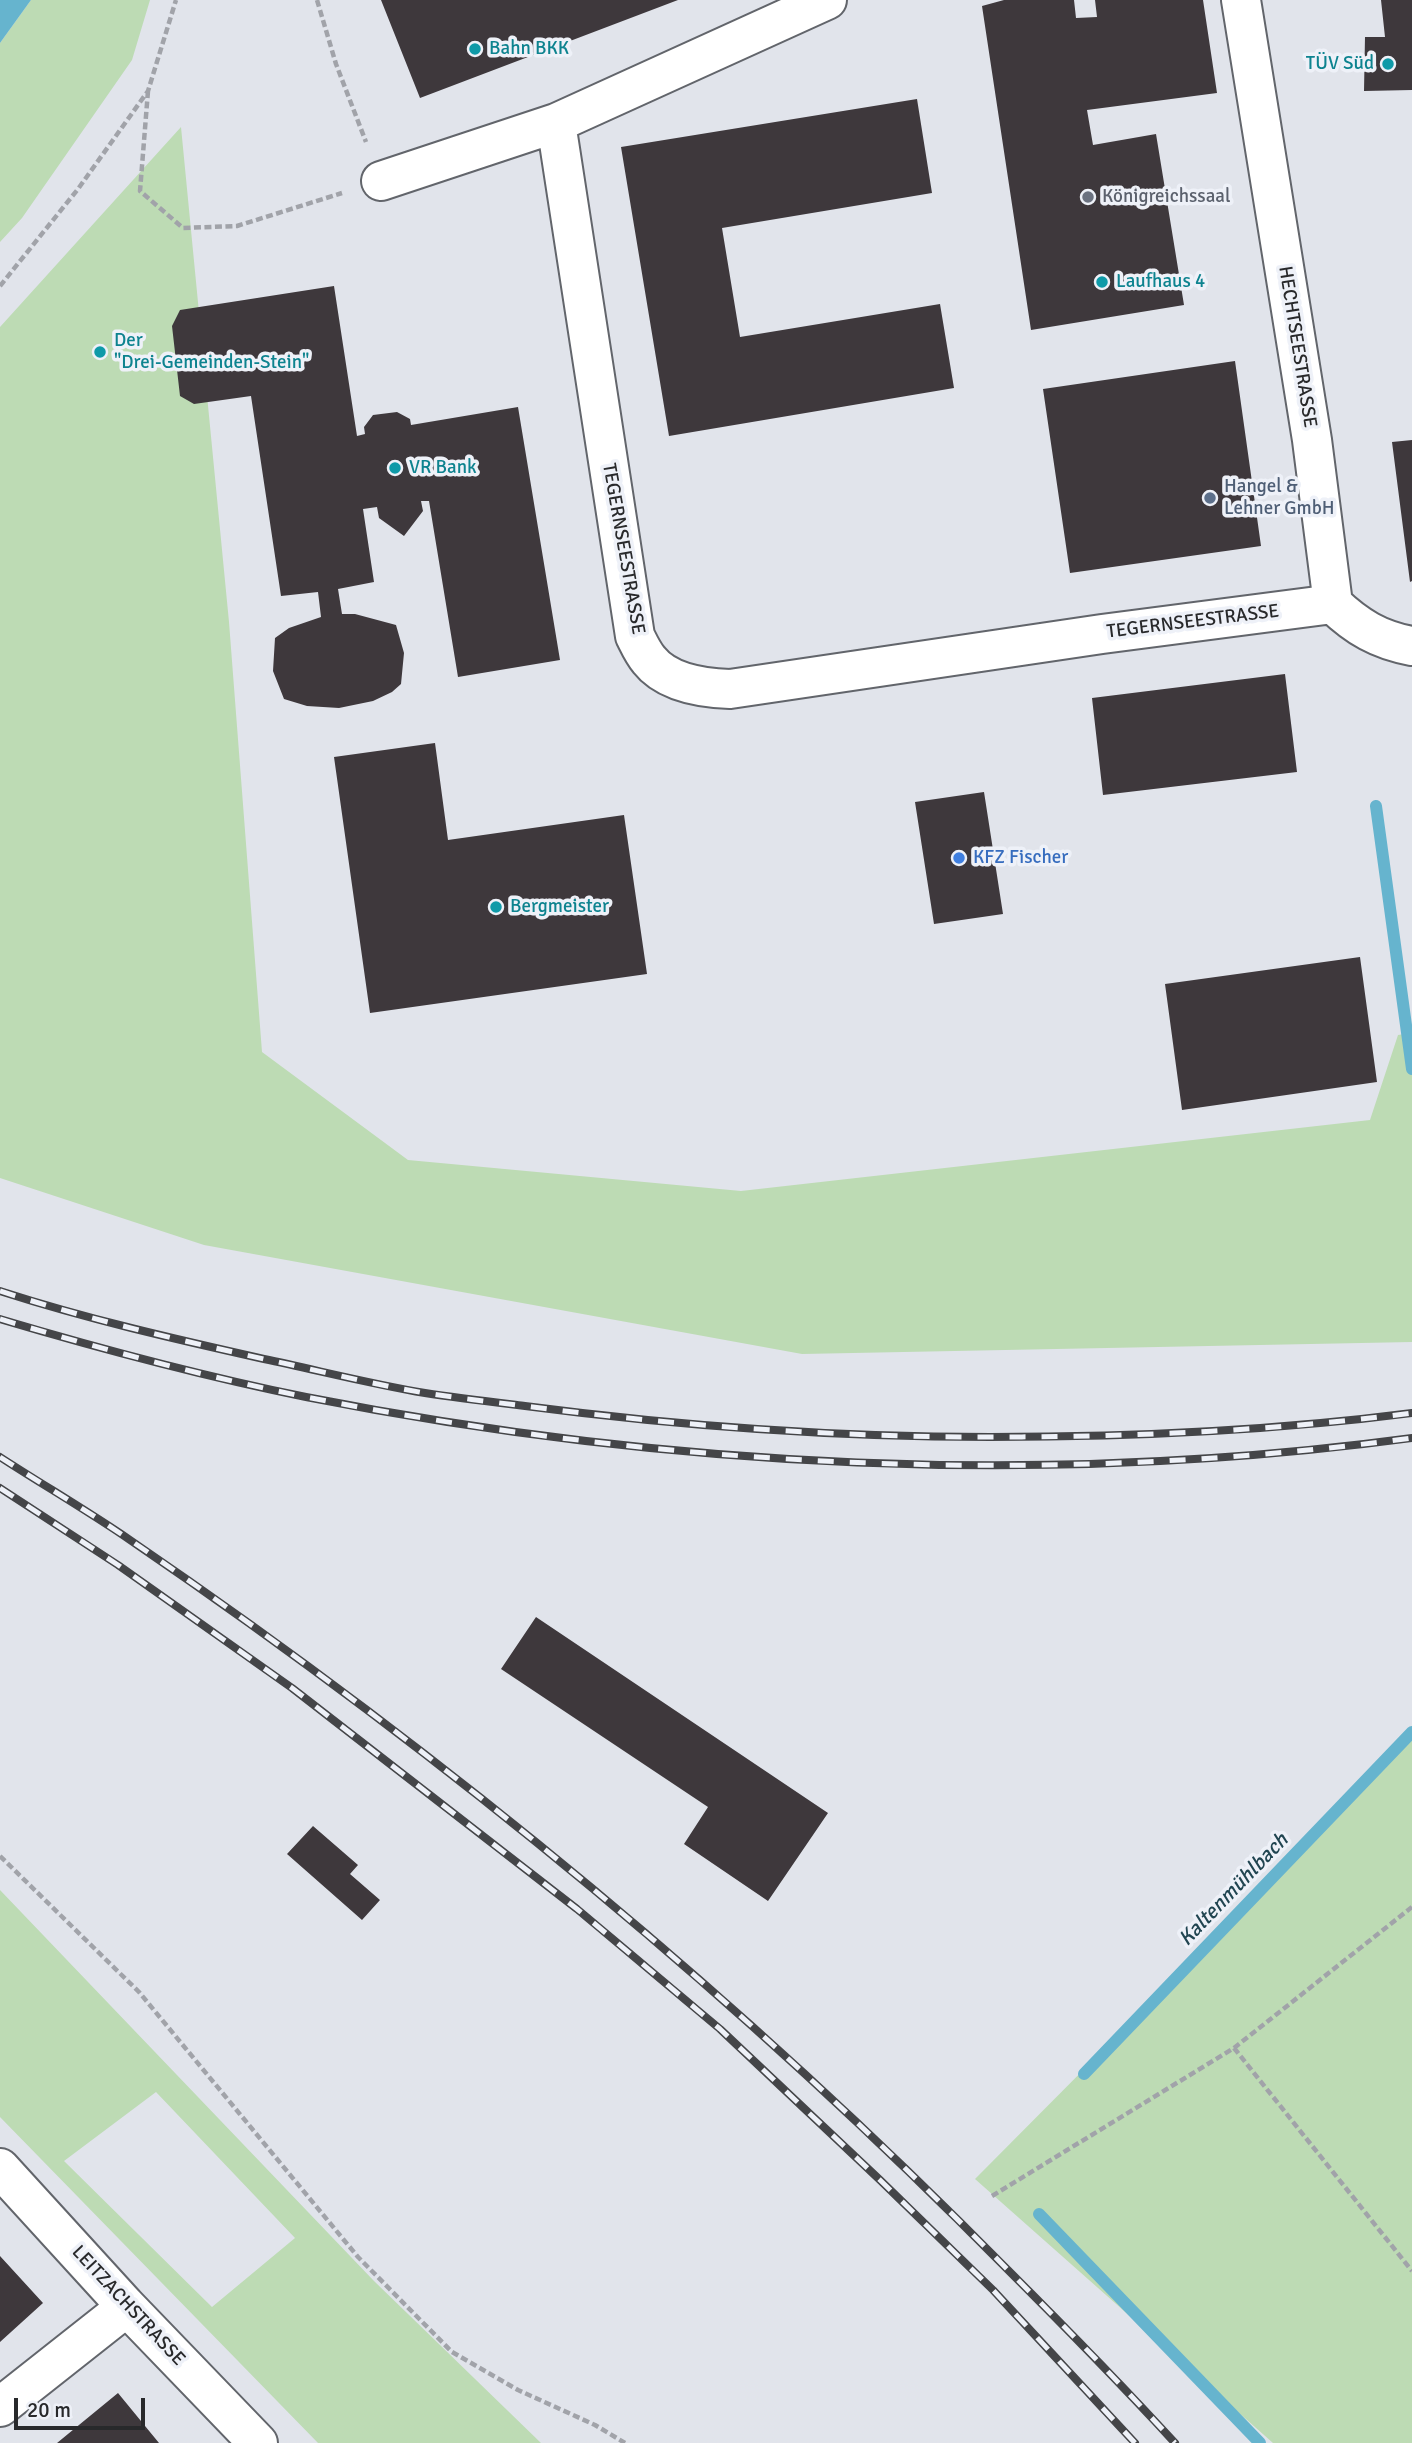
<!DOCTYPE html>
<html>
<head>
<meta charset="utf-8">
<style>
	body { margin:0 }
	#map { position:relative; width:1412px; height:2443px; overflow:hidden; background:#e1e4eb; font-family:Signika,sans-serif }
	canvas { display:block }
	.scale { position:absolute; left:14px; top:2398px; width:131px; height:32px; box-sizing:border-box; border:4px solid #28292b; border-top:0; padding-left:9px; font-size:21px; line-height:24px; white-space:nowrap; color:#28292b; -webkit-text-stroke:5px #eef1f8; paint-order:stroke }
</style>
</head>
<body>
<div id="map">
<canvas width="1412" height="2443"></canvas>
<div class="scale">20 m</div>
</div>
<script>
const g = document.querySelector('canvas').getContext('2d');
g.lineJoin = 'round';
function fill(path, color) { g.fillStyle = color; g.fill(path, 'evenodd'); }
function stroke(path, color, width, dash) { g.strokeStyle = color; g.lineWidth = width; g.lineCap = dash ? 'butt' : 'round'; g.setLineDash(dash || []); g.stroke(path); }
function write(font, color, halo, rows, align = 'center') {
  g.font = font + ' Signika,sans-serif'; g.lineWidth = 7; g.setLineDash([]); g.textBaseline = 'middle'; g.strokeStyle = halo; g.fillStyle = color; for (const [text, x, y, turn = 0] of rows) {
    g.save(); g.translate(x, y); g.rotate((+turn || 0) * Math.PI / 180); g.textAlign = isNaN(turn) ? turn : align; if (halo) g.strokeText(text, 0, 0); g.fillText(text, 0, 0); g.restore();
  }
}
const green = new Path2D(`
	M31,0H150L132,60L22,218L0,242V43Z
	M181,127L229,622L262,1052L408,1160L741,1191L1370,1120L1398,1035L1412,1033V1342L802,1354L204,1245L0,1178V327Z
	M1412,1739V2443H1273L975,2179Z
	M0,1890L374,2281L541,2443H318L0,2117ZM156,2092L295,2238L212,2307L64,2161Z`);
const water = new Path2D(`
	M0,0H31L0,43Z`);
const stream = new Path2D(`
	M1376,806L1412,1069
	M1084,2074L1412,1732
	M1039,2214L1260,2443`);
const building = new Path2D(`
	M381,0H678L420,98Z
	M1004,0H1074L1076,18L1097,17L1095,0H1203L1217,93L1087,110L1093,145L1156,134L1184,305L1031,330L982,6Z
	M1381,0H1412V90L1364,91L1365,37H1385Z
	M917,99L932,193L722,228L740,337L940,304L954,388L669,436L621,147Z
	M334,286L357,436L365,434L364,427L373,415L397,412L410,419L411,425L518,407L560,660L458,677L429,501H421L423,511L404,536L379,518L377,507L363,509L374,582L338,589L342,614H355L396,625L404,653L401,684L392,692L373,701L339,708L307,706L284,699L273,671L275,638L289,628L321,617L318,592L281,596L251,396L194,404L180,396L172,326L180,310Z
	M1235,361L1261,546L1070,573L1043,389Z
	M1412,440V581L1410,582L1392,442Z
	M1285,674L1297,772L1103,795L1092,698Z
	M435,743L448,840L624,815L647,974L370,1013L334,757Z
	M984,792L1003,914L934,924L915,802Z
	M1360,957L1377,1082L1182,1110L1165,984Z
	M536,1617L828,1813L768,1901L684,1844L708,1807L501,1669Z
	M313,1826L358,1865L350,1874L380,1900L362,1920L287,1854Z
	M0,2256L43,2303L0,2342Z
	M118,2393L159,2443H57Z`);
const path = new Path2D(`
	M317,0L336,64L366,142
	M148,91L140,191L183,228L237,226L342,193
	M0,286L78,189L148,91L176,0
	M0,1856L139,1992L358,2257L452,2352L518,2390L595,2425L625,2443
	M1234,2048L1412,2271
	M992,2196L1234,2048L1412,1907`);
const minor = new Path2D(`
	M827,0L556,123L635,636C639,644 643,653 649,660C667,683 702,688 730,689L1102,634L1333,604
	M1241,0L1312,440L1333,604C1357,627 1379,640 1412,646
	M381,181L556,123
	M0,2168L125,2305L258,2443
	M0,2407L114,2317L125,2305`);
const rail = new Path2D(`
	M0,1291C87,1319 175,1339 264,1359C317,1370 371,1384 425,1393C458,1398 492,1402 525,1406C679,1426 834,1437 990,1437C1131,1437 1272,1431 1412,1413
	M0,1319C101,1349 203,1376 306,1397C668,1468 1045,1487 1412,1438
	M0,1457C43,1485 88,1511 130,1540C445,1755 741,1999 1008,2270C1065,2327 1121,2384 1175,2443
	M0,1488L118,1565L292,1688L577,1909L720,2029L880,2180L993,2290L1135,2443`);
const markers = [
	[475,49,7,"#0f9aa8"],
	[1388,64,7,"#0f9aa8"],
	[1088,197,7,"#6b7280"],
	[1102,282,7,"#0f9aa8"],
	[100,352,7,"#0f9aa8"],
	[395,468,7,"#0f9aa8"],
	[1210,498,7,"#5c6f8a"],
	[959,858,7,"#3f7fe0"],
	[496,907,7,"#0f9aa8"]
];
const cultureNames = [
	["Bahn BKK",489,49],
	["TÜV Süd",1374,64,"right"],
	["Laufhaus 4",1116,282],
	["Der",114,341],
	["\"Drei-Gemeinden-Stein\"",114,363],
	["VR Bank",409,468],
	["Bergmeister",510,907]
];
const worshipNames = [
	["Königreichssaal",1102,197]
];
const streetNames = [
	["HECHTSEESTRASSE",1297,347,81],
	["TEGERNSEESTRASSE",623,549,80],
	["TEGERNSEESTRASSE",1193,622,-7],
	["LEITZACHSTRASSE",128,2306,47]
];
const serviceNames = [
	["Hangel &",1224,487],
	["Lehner GmbH",1224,509]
];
const shopNames = [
	["KFZ Fischer",973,858]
];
const waterNames = [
	["Kaltenmühlbach",1234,1890,-46]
];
fill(green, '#bddbb4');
fill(water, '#66b4ce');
stroke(stream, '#66b4ce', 12);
fill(building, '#3e383c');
stroke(minor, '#62656b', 42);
stroke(path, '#a1a3a9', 4.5, [7, 3.5]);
stroke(minor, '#fff', 38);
stroke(rail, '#444548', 8);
stroke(rail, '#eef1f8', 5, [16]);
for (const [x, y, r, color] of markers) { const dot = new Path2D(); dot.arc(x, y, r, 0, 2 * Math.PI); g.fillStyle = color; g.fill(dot); stroke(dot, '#eef1f8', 2.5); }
write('19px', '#0d838f', '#eef1f8', cultureNames, 'left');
write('19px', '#5b616d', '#eef1f8', worshipNames, 'left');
write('19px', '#28292b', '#eef1f8', streetNames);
write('19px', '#4e5e75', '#eef1f8', serviceNames, 'left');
write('19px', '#366cbe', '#eef1f8', shopNames, 'left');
write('italic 21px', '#214551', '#eef1f8', waterNames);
</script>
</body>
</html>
